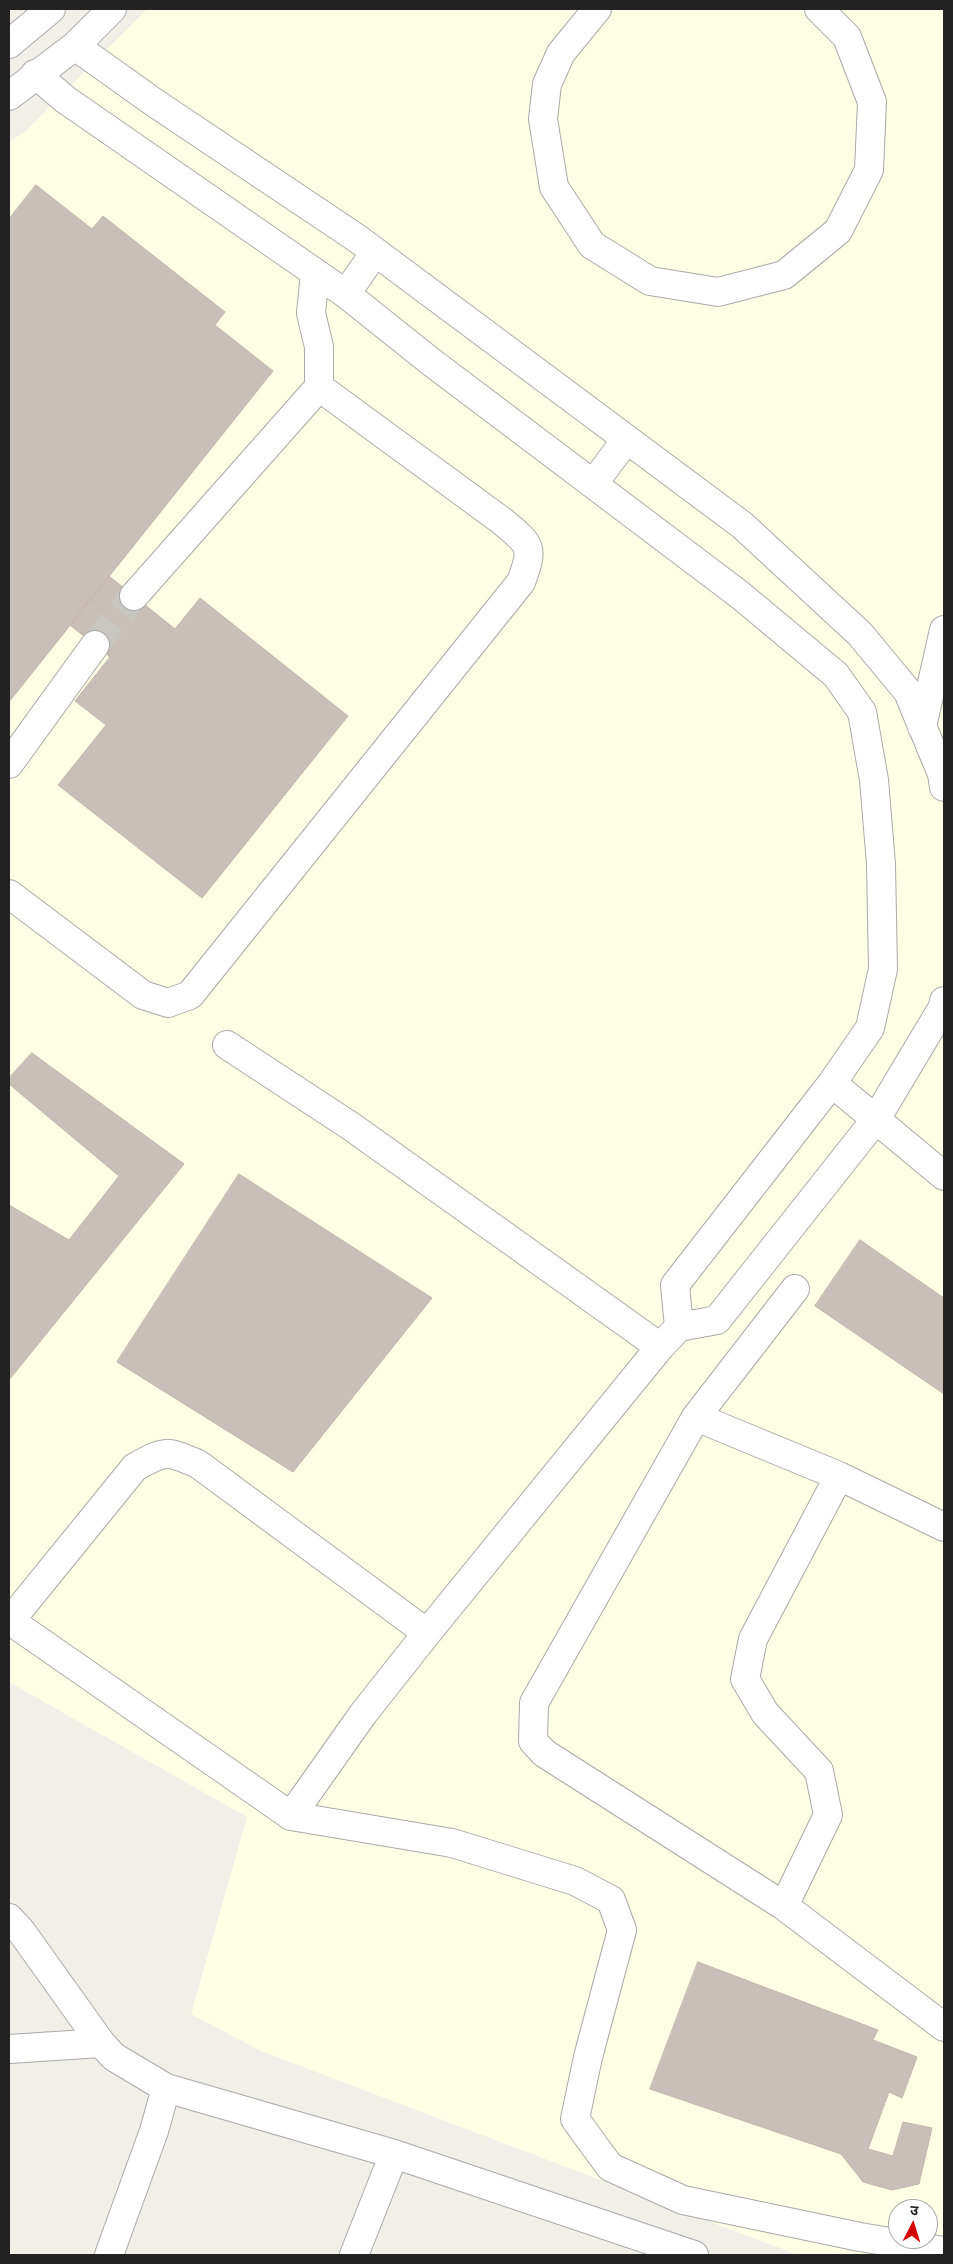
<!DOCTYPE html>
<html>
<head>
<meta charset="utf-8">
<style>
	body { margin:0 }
	#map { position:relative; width:953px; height:2264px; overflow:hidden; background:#f2efe9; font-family:Manrope,"Noto Sans Devanagari",sans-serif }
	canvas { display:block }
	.frame { position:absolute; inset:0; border:10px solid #222; pointer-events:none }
	.north { position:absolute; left:888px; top:2199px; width:50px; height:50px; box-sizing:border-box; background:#fff; border:1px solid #a7a7a7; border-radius:50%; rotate:5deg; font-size:14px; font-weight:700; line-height:20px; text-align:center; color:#222 }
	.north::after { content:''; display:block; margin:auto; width:18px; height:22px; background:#d40000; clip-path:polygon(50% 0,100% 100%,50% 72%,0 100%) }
</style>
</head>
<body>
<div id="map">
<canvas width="953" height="2264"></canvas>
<div class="frame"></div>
<div class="north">उ</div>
</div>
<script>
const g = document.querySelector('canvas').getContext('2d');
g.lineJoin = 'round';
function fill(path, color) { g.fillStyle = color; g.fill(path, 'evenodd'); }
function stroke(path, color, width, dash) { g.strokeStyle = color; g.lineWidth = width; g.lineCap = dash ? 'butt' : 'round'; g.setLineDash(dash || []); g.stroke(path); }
const education = new Path2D(`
	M147,9H944V2255H798L261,2051L191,2014L247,1817L9,1682V142L25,132ZM898,2209H928V2239H898Z`);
const building = new Path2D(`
	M36,185L92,229L103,216L225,312L215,325L273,371L9,702V219Z
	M109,576L175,629L200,598L348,716L202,898L58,785L106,725L75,701L110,657L70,625Z
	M32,1053L184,1164L9,1380V1205L69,1240L119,1176L9,1084V1078Z
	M239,1174L432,1298L293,1472L117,1362Z
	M860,1240L944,1298V1394L815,1306Z
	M698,1962L878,2030L873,2040L917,2057L902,2098L889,2092L868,2149L893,2156L903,2122L932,2128L919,2184L892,2190L863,2182L841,2154L650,2089Z`);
const minorTunnel = new Path2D(`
	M95,645L134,596`);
const minor = new Path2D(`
	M597,9L561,53L547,84L543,119L554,187L592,245L650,281L718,292L784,275L838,231L869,170L872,102L847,37L819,9
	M9,44L51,9
	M75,46L152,101L358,239L742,525L860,634L908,692L942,774L944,787
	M35,74L66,100L346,294L430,361L740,595L836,675L862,712L874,780L881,864L883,969L870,1028L832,1083L675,1285L679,1327
	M9,96L75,46L112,9
	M346,294L375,252
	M593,484L626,440
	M134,596L319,387
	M922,727L944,630
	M9,764L95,645
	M9,894L143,995L168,1003L190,995L521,582C535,545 530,545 502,521L319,387V347L311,313L315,273
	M227,1045L352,1127L660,1347
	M832,1083L944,1176
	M795,1289L696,1417L534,1703L533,1741L544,1753L784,1906L944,2027
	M696,1417L839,1476
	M9,1620L291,1816L452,1843L575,1881L611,1900L622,1930L588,2057L575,2119L610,2167L683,2200L860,2237L944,2251
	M10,1621L135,1467C167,1450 165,1450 198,1464L427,1633
	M291,1816L363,1714L427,1633L660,1347L679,1327L717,1320L876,1119L943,1007L944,1001
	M784,1906L828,1815L819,1771L765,1713L745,1679L753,1639L839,1476L944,1527
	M9,1918L21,1931L101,2043L114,2057L166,2088L394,2154L694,2255
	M9,2049L101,2043
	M109,2255L154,2131L166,2088
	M354,2255L394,2154`);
fill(education, '#ffffe5');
fill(building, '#c7bfb8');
stroke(building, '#c4b6ab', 1);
stroke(minorTunnel, '#c8c6c1', 28, [28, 14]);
stroke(minor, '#a9a9a9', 30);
stroke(minor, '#fff', 28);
</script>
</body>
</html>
